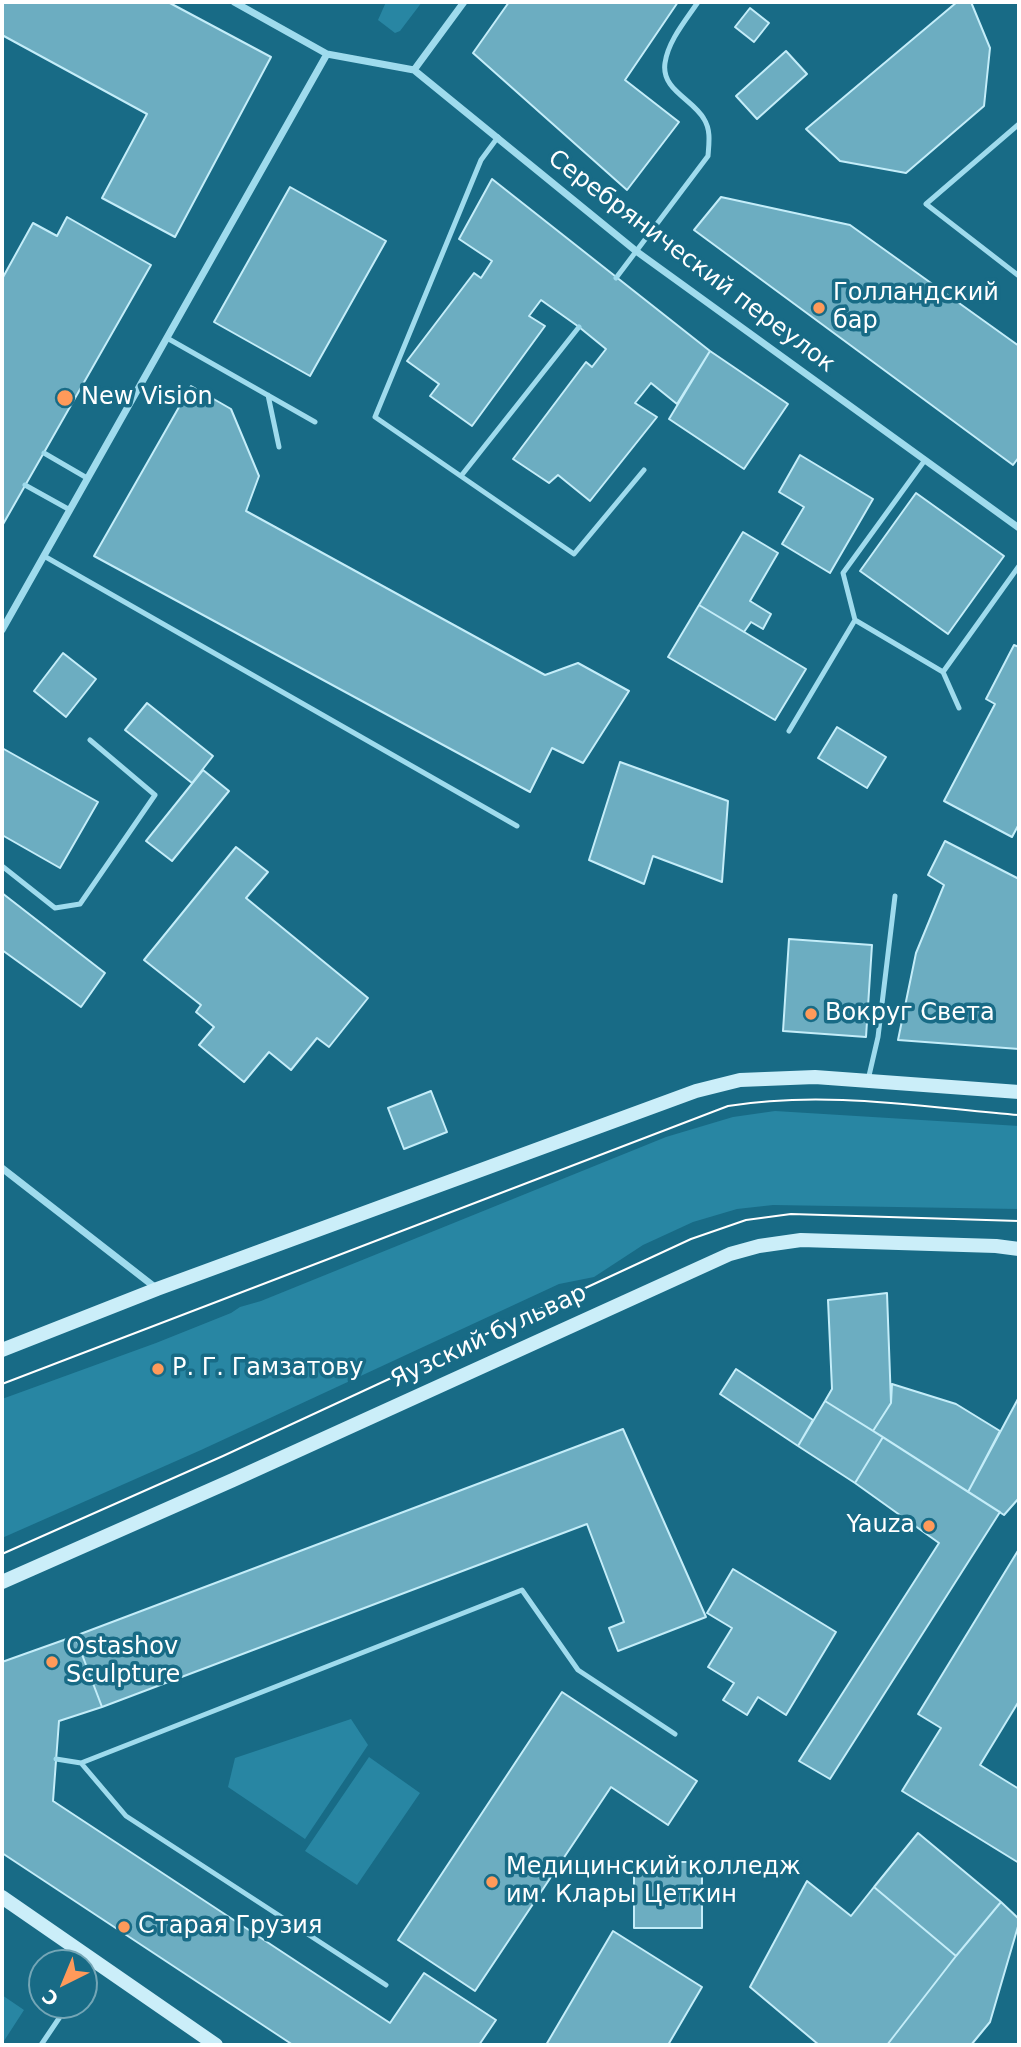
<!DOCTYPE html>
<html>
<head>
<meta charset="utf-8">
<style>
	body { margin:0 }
	#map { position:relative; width:1021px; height:2047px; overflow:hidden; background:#186b86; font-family:"DejaVu Sans",sans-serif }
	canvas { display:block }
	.frame { position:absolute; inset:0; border:4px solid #fff; pointer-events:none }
	.north { position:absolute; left:28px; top:1949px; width:70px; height:70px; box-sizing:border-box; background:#186b86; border:2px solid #74a6b6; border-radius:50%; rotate:223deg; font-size:19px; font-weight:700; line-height:28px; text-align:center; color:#fff }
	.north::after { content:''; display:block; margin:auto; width:24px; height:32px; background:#ff9a5a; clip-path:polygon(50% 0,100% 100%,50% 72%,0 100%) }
</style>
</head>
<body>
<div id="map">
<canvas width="1021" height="2047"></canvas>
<div class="frame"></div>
<div class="north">С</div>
</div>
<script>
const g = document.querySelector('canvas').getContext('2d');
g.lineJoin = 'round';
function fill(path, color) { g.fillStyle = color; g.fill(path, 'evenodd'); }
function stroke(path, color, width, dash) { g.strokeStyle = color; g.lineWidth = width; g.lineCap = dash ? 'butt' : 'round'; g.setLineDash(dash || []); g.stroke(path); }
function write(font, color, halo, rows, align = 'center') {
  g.font = font + ' "DejaVu Sans",sans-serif'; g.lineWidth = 7; g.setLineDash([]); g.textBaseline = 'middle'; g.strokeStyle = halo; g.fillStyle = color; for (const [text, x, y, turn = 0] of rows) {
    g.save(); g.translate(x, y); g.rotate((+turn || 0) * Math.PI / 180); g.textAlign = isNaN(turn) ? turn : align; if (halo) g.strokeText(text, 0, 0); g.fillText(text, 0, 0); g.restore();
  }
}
const green = new Path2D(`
	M386,2H422L400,31L395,33L378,20Z
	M775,1111L1019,1126V1209L773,1205L737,1209L693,1222L643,1245L594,1277L559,1284L201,1450L2,1538V1399L156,1343L231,1313L240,1307L261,1301L666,1137L733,1117Z
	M351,1719L368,1745L305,1839L228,1787L235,1758Z
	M369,1757L420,1793L357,1885L305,1851Z
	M2,1995L24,2010L2,2044Z`);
const building = new Path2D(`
	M2,2H168L271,57L175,237L102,198L147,114L2,35Z
	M509,2H678L625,80L679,122L627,190L473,53Z
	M957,2H971L990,48L984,106L906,173L840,161L806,129Z
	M750,8L769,23L754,42L735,27Z
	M786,51L807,74L757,119L736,96Z
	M492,179L710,351L677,404L651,383L635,403L657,417L590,501L558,475L549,483L513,459L586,362L592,367L606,349L579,327L541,300L529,316L545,326L472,426L430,396L439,384L407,361L474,273L481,278L492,261L459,239Z
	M290,187L386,241L310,376L214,322Z
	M721,197L850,225L1019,346V457L1013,465L694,230Z
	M67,217L151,265L2,526V279L33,223L57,236Z
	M710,351L788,404L744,469L669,419Z
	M191,386L231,409L259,476L246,511L545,675L578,663L629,691L583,763L552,748L530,792L94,556Z
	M800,455L873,499L830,573L782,544L804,507L779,492Z
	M916,493L1004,556L948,634L860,571Z
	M743,532L778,553L750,601L771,614L763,629L751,622L744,632L699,605Z
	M699,605L806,669L775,720L668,657Z
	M1014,645L1019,647V824L1012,837L944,801L995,704L986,699Z
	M63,653L96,679L66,717L34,691Z
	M147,703L213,756L192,783L125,730Z
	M837,727L886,757L867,788L818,758Z
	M2,748L98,802L60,868L2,835Z
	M620,762L728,801L722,882L653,856L644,884L589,860Z
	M203,770L229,791L172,861L146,841Z
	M945,841L1019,879V1049L898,1040L916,953L944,885L928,875Z
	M236,847L268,872L246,898L368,998L329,1047L317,1038L291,1070L269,1052L244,1082L199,1045L214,1027L196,1012L201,1005L144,960Z
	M2,893L105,973L81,1007L2,950Z
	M789,939L872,945L866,1037L783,1031Z
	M431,1091L447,1132L404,1149L388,1108Z
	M887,1293L891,1403L873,1431L825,1401L832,1389L828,1300Z
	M736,1369L813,1420L798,1446L720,1394Z
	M892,1384L956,1404L1000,1431L968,1492L873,1431L891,1403Z
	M1019,1397V1498L1004,1515L968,1492Z
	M825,1401L883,1437L855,1483L798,1446Z
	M623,1429L706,1617L618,1651L609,1628L624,1622L587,1524L102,1707L75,1636Z
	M883,1437L1000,1512L830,1779L799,1761L939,1543L855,1483Z
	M1019,1549V1701L980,1765L1019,1789V1863L902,1791L941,1728L918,1714Z
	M733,1569L836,1632L786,1715L758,1697L747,1715L723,1700L734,1683L708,1667L732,1628L707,1613Z
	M75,1636L102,1707L59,1721L53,1801L390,2023L424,1973L496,2020L479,2045H293L2,1853V1662Z
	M562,1692L697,1781L668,1825L611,1787L475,1991L398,1940Z
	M918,1833L1001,1902L956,1956L874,1887Z
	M634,1862H702V1928H634Z
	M807,1881L851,1916L874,1887L956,1956L887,2045H819L750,1987Z
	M1001,1902L1019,1919V1923L990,2022L971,2045H887L956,1956Z
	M613,1931L702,1987L668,2045H546Z`);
const lane = new Path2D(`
	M1019,124L926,204L1019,276
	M498,137L481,160L375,417L574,554L644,470
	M616,278L708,156C709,143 711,130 704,119C693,99 661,90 665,63C668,41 686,20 698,2
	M167,338L315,422
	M268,395L279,447
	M44,453L87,478
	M461,476L579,327
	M25,485L70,510
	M44,556L517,826
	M855,620L843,573L925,460
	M959,708L943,672L1019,566
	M789,731L855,620L943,672
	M2,866L55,908L80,904L155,795L90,740
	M868,1080L878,1037L895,896
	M56,1759L81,1763L126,1816L386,1985
	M81,1763L522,1590L578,1670L675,1734
	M84,1981L95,1965
	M41,2045L68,2005`);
const street = new Path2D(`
	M234,2L327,54L414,70L636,251L1019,528
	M414,70L464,2
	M2,630L327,54
	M2,1168L156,1288`);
const secondary = new Path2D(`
	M2,1350L157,1289L696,1091L740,1080L815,1077L1019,1092
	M2,1582L233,1480L730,1254L759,1246L801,1240L996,1246L1019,1249
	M2,1897L216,2045`);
const tram = new Path2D(`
	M2,1384L728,1106C824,1090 923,1107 1019,1115
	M2,1554L223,1456L691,1239L746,1220L791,1214L1019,1221`);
const markers = [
	[819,308,7,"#ff9a5a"],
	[65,398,9,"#ff9a5a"],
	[811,1014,7,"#ff9a5a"],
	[158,1369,7,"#ff9a5a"],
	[929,1526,7,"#ff9a5a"],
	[52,1662,7,"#ff9a5a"],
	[492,1882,7,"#ff9a5a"],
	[124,1927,7,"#ff9a5a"]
];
const streetNames = [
	["Серебрянический переулок",691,262,37],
	["Яузский бульвар",489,1337,-25]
];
const poiNames = [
	["Голландский",833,294],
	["бар",833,322],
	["New Vision",81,398],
	["Вокруг Света",825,1014],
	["Р. Г. Гамзатову",172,1369],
	["Yauza",915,1526,"right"],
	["Ostashov",66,1648],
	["Sculpture",66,1676],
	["Медицинский колледж",506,1868],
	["им. Клары Цеткин",506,1896],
	["Старая Грузия",138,1927]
];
fill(green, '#2886a3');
fill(building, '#6cadc1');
stroke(building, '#c4edf9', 2);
stroke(lane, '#9fdbed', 5);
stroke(street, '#9fdbed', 7);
stroke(secondary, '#cbeef9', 14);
stroke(tram, '#fff', 2);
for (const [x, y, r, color] of markers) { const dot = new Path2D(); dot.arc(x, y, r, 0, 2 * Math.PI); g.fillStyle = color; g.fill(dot); stroke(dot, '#186b86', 2.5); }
write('24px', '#fff', '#186b86', streetNames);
write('24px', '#fff', '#186b86', poiNames, 'left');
</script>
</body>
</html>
